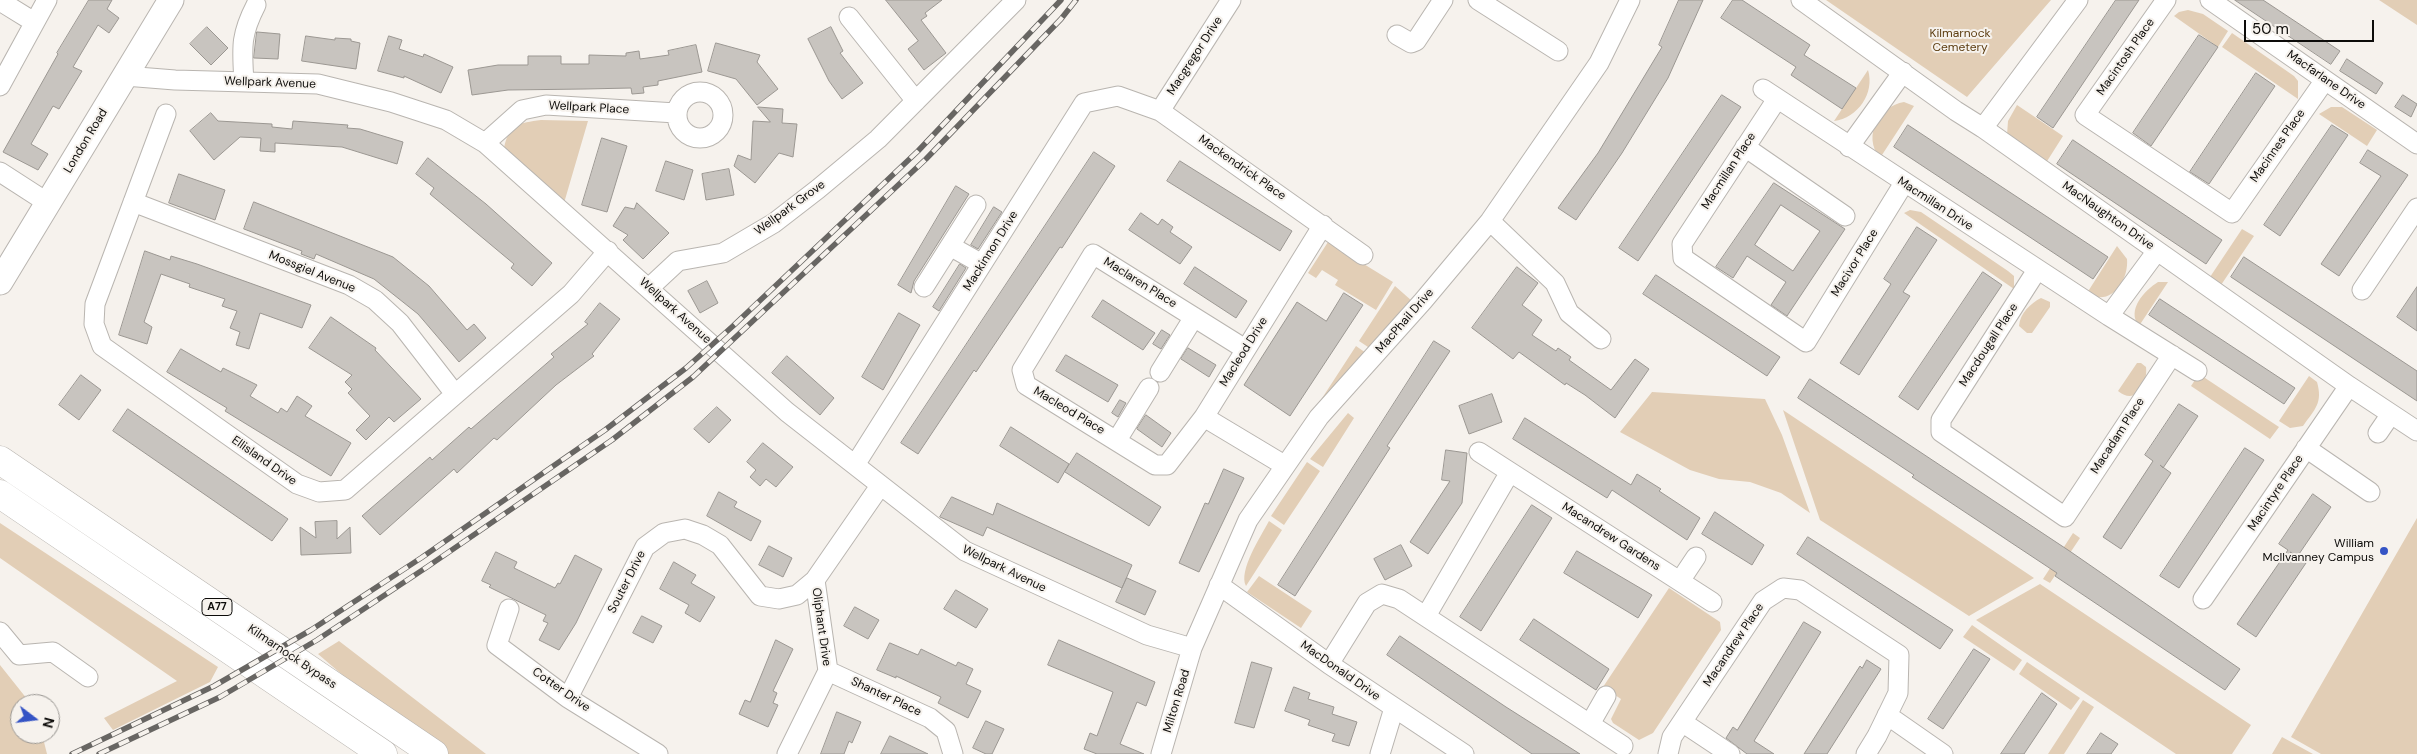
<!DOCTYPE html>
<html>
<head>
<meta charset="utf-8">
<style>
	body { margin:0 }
	#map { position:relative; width:2417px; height:754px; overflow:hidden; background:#f6f2ed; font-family:"DM Sans",sans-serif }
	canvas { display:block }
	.north { position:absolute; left:10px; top:694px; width:50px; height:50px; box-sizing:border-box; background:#f6f2ed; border:1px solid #999692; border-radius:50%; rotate:105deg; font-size:14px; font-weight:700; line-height:20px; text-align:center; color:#0d0c0a }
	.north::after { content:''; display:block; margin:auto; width:18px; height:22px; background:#3554c5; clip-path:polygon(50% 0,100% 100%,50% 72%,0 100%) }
	.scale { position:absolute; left:2244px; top:20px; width:130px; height:22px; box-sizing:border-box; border:2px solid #0d0c0a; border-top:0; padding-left:6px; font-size:15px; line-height:18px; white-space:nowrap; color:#0d0c0a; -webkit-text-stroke:4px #f6f2ed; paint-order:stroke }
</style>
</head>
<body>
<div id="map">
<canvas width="2417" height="754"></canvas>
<div class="north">N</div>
<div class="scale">50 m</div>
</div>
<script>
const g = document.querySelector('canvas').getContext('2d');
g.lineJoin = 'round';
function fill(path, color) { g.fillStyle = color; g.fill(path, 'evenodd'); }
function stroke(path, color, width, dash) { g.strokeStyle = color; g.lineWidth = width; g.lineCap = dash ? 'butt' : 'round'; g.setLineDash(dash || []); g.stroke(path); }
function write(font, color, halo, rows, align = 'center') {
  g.font = font + ' "DM Sans",sans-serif'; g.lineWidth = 4; g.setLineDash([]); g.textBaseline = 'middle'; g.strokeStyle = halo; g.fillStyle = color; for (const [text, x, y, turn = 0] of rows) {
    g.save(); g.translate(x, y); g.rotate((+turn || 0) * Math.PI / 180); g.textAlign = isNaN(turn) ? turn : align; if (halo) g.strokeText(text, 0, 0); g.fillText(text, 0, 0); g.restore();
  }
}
const green = new Path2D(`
	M1826,0H2051L1967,97Z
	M2379,0H2417V25Z
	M2188,10L2203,14L2228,31L2218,47L2174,16L2179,12Z
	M2232,33L2294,76L2298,81V99L2222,47Z
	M1868,70C1875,93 1858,118 1834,121Z
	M1904,102L1914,106L1880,158C1862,136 1879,106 1904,102Z
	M2017,105L2063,136L2044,166L2007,135L2008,121Z
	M2331,107H2342L2377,130L2367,146L2319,114Z
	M541,120L588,121L564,203L504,148C509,124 519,123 541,120Z
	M1910,210L1921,212L2008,271L2014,276V289L1904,213Z
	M2242,229L2254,236L2221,285L2210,277Z
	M1328,242L1393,282L1376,310L1335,285L1338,280L1322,270L1316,278L1308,273Z
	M2117,246L2127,259C2129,281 2110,308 2087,293Z
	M2158,282H2168L2139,326C2126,310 2145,290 2158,282Z
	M1395,286L1412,301L1371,349L1359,341Z
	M2041,298L2050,302V307L2032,333H2027L2019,326C2020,313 2031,303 2041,298Z
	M1356,346L1366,353L1315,409Z
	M2137,363H2141L2146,367C2148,384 2136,406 2118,391Z
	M2199,374L2279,427L2270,439L2191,386Z
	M2309,376L2317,382C2323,403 2315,409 2303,426L2290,428L2279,421Z
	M1652,392L1765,399L1782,435L1810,513L1781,493L1750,482L1719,479L1690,470L1620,432Z
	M1783,410L2034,578L1969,616L1820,520Z
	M1348,413L1354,418L1323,467L1310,459Z
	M1307,462L1320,471L1284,525L1271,516Z
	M2417,518V754H2321L2291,737Z
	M1269,521L1282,530L1246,586C1238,571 1261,536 1269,521Z
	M0,523L218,667L210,682L113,730L104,718L177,681L0,558Z
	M2073,533L2080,538L2050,583L2043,579Z
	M1259,576L1312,611L1301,628L1247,592Z
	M2040,584L2251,725L2232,754H2176L1976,620Z
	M1669,588L1720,622L1721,630L1653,733L1639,740L1613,723L1611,719L1621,699L1603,687Z
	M1972,625L2022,660L2014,671L1963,637Z
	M339,641L486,754H447L388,714L318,654Z
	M2027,662L2080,698L2071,710L2019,674Z
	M0,665L31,704H20V734H42L47,754H0Z
	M2083,700L2094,707L2064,754H2048Z
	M2282,737L2313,754H2272Z`);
const building = new Path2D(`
	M89,0H112L107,9L119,18L109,33L98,25L73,67L82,71L59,109L53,106L31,144L48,154L38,170L3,152L58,54L57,53Z
	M886,0H942L925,13L927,16L921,20L946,53L924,70L908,49L918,41Z
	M1679,0H1703L1668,78L1622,153L1576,220L1558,208L1598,153L1662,47L1659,45Z
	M1733,0H1742L1810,45L1804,55L1856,88L1842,109L1791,75L1796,67L1721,18Z
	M2116,0H2139L2053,128L2037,117Z
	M2235,0H2263L2340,51L2331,64Z
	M207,27L228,48L211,65L190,44Z
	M831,27L843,51L840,53L863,83L842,99L829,81L808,39Z
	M257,32L280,34L278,59L254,58Z
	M2199,35L2218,47L2151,146L2133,133Z
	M306,36L335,40V38L351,39V41L360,43L356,69L302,61Z
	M389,36L402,40L399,49L423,57L424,54L453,67L441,93L404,76V78L378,71Z
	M716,43L760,55L757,62L778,89L757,105L736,79L708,71Z
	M696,45L702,72L658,81V85L643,87L644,93L632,94L631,88L585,89L508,90L472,95L468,70L498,65H528V56H561V64H589V55L626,56V53L639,51L640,59L669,55L668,51Z
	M2347,59L2383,83L2376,94L2340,71Z
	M2256,73L2275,86L2209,184L2190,172Z
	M1722,95L1741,107L1638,261L1619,248Z
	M2403,95L2417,104L2411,117L2395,107Z
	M758,107L783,109L782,123L797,124L793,157L779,153L755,183L734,166L738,155L751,160L753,121L770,122Z
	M211,113L218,121L272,124V127L292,129L293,121L348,125L347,128L360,129L403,142L397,164L342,147L275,143V152L260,151L261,138L240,137L214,160L190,131Z
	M1908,125L2108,257L2093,279L1894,147Z
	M2332,125L2348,135L2280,236L2264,225Z
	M602,138L627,146L607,212L582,205Z
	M2073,140L2222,240L2206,264L2057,164Z
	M2368,150L2408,175L2339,276L2321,264L2381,176L2360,163Z
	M1094,152L1115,166L1062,248L1060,247L976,372L974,370L918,454L901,443Z
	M428,158L486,204L552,263L532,286L511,268L514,264L430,194L434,188L416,174Z
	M666,161L693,170L684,200L656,191Z
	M1180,161L1292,231L1280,251L1167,181Z
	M729,169L734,195L706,200L702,174Z
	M179,174L225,190L215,220L169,203Z
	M1774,183L1845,229L1787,316L1771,305L1786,282L1747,256L1733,278L1716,267ZM1781,205L1820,231L1793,271L1755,245Z
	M956,186L969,194L914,281L911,293L898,285Z
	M254,202L393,257L429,286L467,330L474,324L486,338L459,362L418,314L374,279L316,254L314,259L301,254L302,251L244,229Z
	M637,203L669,233L643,259L623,240L628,235L613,226L625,207L634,209Z
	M994,207L1002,212L978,249L971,245Z
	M1141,213L1158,225L1162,219L1173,227L1170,232L1192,247L1180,264L1129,230Z
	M1917,227L1937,240L1903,292L1910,296L1859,375L1840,363L1891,284L1884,279Z
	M145,251L170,260L171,256L197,264L311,305L302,328L260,313L249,349L236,345L240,332L230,328L237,311L222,306L225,299L189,287L190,284L161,274L144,322L152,327L147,344L119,335Z
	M2244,257L2417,371V401L2231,277Z
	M960,264L966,268L939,311L933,307Z
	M1195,267L1247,301L1236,318L1184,284Z
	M1517,267L1538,283L1522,305L1542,320L1532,335L1556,351L1558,348L1571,357L1569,360L1611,390L1635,359L1649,369L1615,418L1585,395L1566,383L1565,385L1519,352L1513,359L1472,328Z
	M1983,272L2002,285L1918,410L1899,397Z
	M1656,275L1780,357L1767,376L1643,294Z
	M707,281L718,303L700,313L688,291Z
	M2417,287V331L2397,317Z
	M1344,293L1363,305L1290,416L1244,385L1297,302L1326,321Z
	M2160,299L2295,388L2284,404L2149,315Z
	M1103,300L1155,333L1143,350L1092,317Z
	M600,303L620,319L592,354L594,356L556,385L497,440L494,438L457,473L454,469L380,535L362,516L430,457L432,460L469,427L471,429L554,357L551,354L588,324L585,322Z
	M899,313L920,325L883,390L862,377Z
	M331,317L376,348L375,350L421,399L394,422L389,417L366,440L356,430L370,416L348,393L352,389L345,382L352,375L309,348Z
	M1162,330L1170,335L1161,349L1153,344Z
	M1434,341L1450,351L1387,446L1390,448L1295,596L1278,585Z
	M1188,348L1216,365L1209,377L1181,359Z
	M181,349L221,372L223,368L257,385L250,396L278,413L281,408L287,412L297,396L312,406L305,416L351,443L331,476L225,411L227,408L167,372Z
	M1066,355L1118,385L1108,402L1056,371Z
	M787,356L834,398L820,415L772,373Z
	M81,375L101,390L79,420L59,405Z
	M1810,379L2071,552L2240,669L2225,690L2055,576L2057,573L1912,477L1914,475L1798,398Z
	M1492,394L1502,422L1469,434L1459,406Z
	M1120,400L1126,403L1118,417L1112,413Z
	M2179,404L2198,416L2163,468L2160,465L2171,473L2121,549L2103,537L2153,461L2145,455Z
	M717,407L731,420L709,443L694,429Z
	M128,409L288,519L272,541L113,431Z
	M1146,415L1171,433L1162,447L1137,429Z
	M1525,418L1631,485L1637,474L1661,489L1659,491L1700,518L1687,540L1612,490L1607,498L1513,439Z
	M1011,427L1069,464L1058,483L1000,446Z
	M763,443L793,467L776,487L766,479L760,486L750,477L756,470L747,462Z
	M2245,448L2264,460L2179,588L2160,576Z
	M1446,450L1467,453L1462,503L1428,554L1410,542L1450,481L1442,480Z
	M1077,453L1161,507L1149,526L1065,472Z
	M1224,469L1244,478L1199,572L1179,563L1205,503L1208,504Z
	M719,492L737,502L734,507L761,521L751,541L707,516Z
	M2313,494L2331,507L2297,557L2290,552L2306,563L2256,637L2237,624L2288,550L2279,544Z
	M952,497L993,515L997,503L1132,565L1122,588L987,527L983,536L940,517Z
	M1532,505L1552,518L1481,631L1460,617Z
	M1715,512L1764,545L1752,565L1702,534Z
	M337,521V539L350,527L351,553L301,555L300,527L316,538L315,522Z
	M1808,537L1953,630L1940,649L1797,554Z
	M1401,545L1412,566L1385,580L1374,559Z
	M769,546L792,558L783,577L759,565Z
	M1577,551L1652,595L1638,618L1564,573Z
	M496,552L517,562L514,568L555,588L558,583L560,584L575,555L602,569L576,623L559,650L539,640L548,623L543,621L546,615L489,587L491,585L482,581Z
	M674,562L696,575L691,583L715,597L700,622L685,613L689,605L660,589Z
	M1127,578L1156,591L1145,615L1116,602Z
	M956,590L988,609L976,628L944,609Z
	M855,607L879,620L868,639L844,626Z
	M642,616L662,626L653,643L633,633Z
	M1534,619L1609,669L1596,690L1520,640Z
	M1804,622L1821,632L1754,741L1774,754H1747L1726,738L1733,727L1737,730Z
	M1400,636L1506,707L1580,754H1532L1387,655Z
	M776,640L793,649L773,691L777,693L773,703L778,705L768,727L739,714L745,700L750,702Z
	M1059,640L1155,682L1146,706L1137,702L1120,744L1144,754H1097L1084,749L1090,733L1097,736L1113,692L1048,665Z
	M890,643L918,655L921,649L956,666L958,662L973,669L966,684L981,691L968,718L938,703L941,697L896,676V678L877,670Z
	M1974,649L1990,659L1943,729L1928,719Z
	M1867,660L1881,669L1827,754H1804L1860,666L1862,668Z
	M1252,662L1272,668L1254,728L1235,723Z
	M1294,687L1310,693L1308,699L1334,707L1332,714L1357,722L1349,746L1332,741L1335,734L1308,725L1310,720L1285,711Z
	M2042,693L2057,704L2048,718L2024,754H2001Z
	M837,712L861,722L852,743L849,741L844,754H821Z
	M986,721L1004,729L992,754H986L973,748Z
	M2101,733L2118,744L2111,754H2087Z
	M890,736L928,754H881Z`);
const minor = new Path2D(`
	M1478,0L1558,51
	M1801,0L1956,111L1983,128L2349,386L2417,431
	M2166,0L2085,115L2232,213L2325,80
	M2210,0L2417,144
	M0,1L34,22
	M849,17L916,101
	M1397,35L1411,43L1416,41L1443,0
	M125,76L175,80L318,84L391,102L446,120L485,143L787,412L965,551L1147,635L1192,648
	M244,82C242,48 240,36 256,5
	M0,86L47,0
	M1763,89L2109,316
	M677 115a23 23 0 1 1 46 0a23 23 0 1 1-46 0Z
	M1777,99L1682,244L1683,258L1806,342L1904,183
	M1160,111L1231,0
	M166,114L95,304L94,324L102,346L297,484L319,492L345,490L571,294L608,251
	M1983,128L2078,0
	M485,143L522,110L546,105L676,113
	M1745,147L1845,216
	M1849,147L1903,72
	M0,172L48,203
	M133,202L349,285L375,300L400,323L455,394
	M1490,221L1555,283L1569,313L1601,339
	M950,246L982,264
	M2157,251L2109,316L2197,371
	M2037,270L1941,420V432L2065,517L2172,355
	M924,287L976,205
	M649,288L678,261L723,253L774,223L818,189L878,139L1016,0
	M2362,290L2417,208
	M1245,349L1093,254L1022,370L1026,385L1155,465H1167L1204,417L1323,225
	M1160,372L1194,317
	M1204,417L1284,465
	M2378,433L2391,414
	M1117,440L1149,388
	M2306,448L2370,492
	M1479,452L1712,602
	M855,465L1084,103L1118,96L1160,111L1363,255
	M1680,581L1696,557
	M1219,585L1329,664L1464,754
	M2203,599L2349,386
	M509,609L497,645L568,698L658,754
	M1426,616L1510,472
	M0,632L19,655L53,652L88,677
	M1329,664L1367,603L1382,594L1399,599L1623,746
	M828,671L930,718L946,731L953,754
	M568,698L645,547L664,533L685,529L703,535L720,545L760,596L779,599L797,595L815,580L880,486
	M1887,715L1943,754
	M1682,722L1730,754
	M1590,724L1606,696
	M787,754L828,671L815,580
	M1161,754L1192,648L1248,520L1319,417L1423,301L1490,221L1599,63L1630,0
	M1380,754L1394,708
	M1668,754L1672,737L1763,601L1783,588L1800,590L1899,655L1898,693L1877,736L1866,754`);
const major = new Path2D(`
	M0,282L171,0`);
const highway = new Path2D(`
	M0,460L434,754
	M0,494L383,754`);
const rail = new Path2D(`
	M72,754L214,686L311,630L421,558L605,430L686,368L733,326L918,151L1061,0
	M99,754L220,697L317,640L427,567L612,440L693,377L926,159L1061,19L1076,0`);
const markers = [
	[2384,551,5,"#3554c5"]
];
const shields = [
	[217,607,30]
];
const shieldNames = [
	["A77",217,607]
];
const parkNames = [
	["Kilmarnock",1960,34],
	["Cemetery",1960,48]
];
const streetNames = [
	["Macgregor Drive",1195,56,-57],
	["Macintosh Place",2126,57,-55],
	["Macfarlane Drive",2326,80,35],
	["Wellpark Avenue",270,83,2],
	["Wellpark Place",589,108,3],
	["London Road",86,141,-59],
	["Macinnes Place",2278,146,-55],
	["Mackendrick Place",1242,168,35],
	["Macmillan Place",1729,171,-57],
	["Macmillan Drive",1935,204,33],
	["Wellpark Grove",790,208,-36],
	["MacNaughton Drive",2108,216,35],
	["Mackinnon Drive",991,251,-58],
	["Macivor Place",1855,263,-58],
	["Mossgiel Avenue",312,272,22],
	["Maclaren Place",1140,283,32],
	["Wellpark Avenue",675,311,42],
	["MacPhail Drive",1405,321,-49],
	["Macdougall Place",1989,345,-57],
	["Macleod Drive",1244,352,-58],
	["Macleod Place",1069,411,31],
	["Macadam Place",2118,436,-57],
	["Ellisland Drive",264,461,35],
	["Macintyre Place",2276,493,-56],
	["Macandrew Gardens",1611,537,33],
	["Wellpark Avenue",1004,569,26],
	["Souter Drive",627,582,-63],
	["Oliphant Drive",821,627,82],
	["Macandrew Place",1734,645,-56],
	["Kilmarnock Bypass",292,657,34],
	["MacDonald Drive",1340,671,35],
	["Cotter Drive",561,690,35],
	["Shanter Place",886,697,25],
	["Milton Road",1177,701,-73]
];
const poiNames = [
	["William",2374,544],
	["McIlvanney Campus",2374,558]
];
fill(green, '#e2ceb6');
fill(building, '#c8c4bf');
stroke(building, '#9b9792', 1);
stroke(minor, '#b9b5b0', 21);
stroke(major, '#b9b5b0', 27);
stroke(highway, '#b9b5b0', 29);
stroke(minor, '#fff', 19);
stroke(major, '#fff', 25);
stroke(highway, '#fff', 28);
stroke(rail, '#686663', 5.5);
stroke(rail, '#f6f2ed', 4, [11]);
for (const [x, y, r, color] of markers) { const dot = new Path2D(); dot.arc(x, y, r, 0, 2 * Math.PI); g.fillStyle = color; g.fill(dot); stroke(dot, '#f6f2ed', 2); }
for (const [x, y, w] of shields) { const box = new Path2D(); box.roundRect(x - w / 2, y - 8.5, w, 17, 4); g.fillStyle = '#f6f2ed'; g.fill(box); stroke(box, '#0d0c0a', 1); }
write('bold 11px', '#0d0c0a', null, shieldNames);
write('12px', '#5d3e12', '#f6f2ed', parkNames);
write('12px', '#0d0c0a', '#f6f2ed', streetNames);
write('12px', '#0d0c0a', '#f6f2ed', poiNames, 'right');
</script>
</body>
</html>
